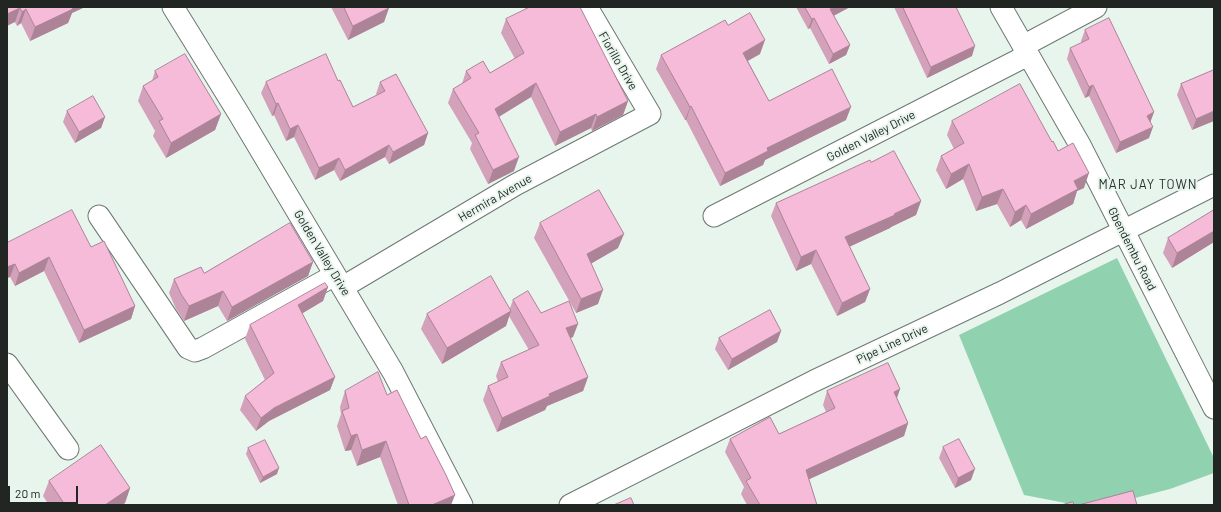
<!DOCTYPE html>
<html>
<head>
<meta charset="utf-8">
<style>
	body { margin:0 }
	#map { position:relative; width:1221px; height:512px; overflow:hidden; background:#e8f5ed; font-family:Barlow,sans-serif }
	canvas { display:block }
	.frame { position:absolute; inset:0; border:8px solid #212623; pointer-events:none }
	.scale { position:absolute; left:8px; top:486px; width:70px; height:18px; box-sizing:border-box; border:2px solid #212623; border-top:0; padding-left:5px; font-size:12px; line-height:14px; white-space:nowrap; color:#212623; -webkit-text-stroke:3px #e8f5ed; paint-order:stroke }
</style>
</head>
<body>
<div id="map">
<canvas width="1221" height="512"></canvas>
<div class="frame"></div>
<div class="scale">20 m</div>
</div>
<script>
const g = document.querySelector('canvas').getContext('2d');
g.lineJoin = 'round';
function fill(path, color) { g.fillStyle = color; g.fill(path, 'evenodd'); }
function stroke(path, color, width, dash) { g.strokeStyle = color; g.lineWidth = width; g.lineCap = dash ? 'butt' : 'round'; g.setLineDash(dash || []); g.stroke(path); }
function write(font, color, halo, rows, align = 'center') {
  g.font = font + ' Barlow,sans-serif'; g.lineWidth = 4; g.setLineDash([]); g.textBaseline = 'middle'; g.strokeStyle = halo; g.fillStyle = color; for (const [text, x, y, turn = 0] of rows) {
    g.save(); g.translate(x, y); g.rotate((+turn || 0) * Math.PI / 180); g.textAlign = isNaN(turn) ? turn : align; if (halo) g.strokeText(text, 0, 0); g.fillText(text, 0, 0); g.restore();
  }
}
const green = new Path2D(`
	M1117,258L1214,458V473L1170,489L1127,500L1076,505L1024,495L959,335Z`);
const minor = new Path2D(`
	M173,7L239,114L393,372L462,505
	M1001,7L1080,145L1214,408
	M1023,46L1096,7
	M99,216L188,348L195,351L203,348L335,275
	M714,216L1028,55
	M343,287L515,185L650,114L587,7
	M7,364L68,449
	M570,505L814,381L1000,293L1214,185`);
const wall = new Path2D(`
	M7,7H85L72,13L68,23L30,41L21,23L17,26Z
	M331,7H389L384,22L348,40Z
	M796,7H850L833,16L850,45L846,55L829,64L810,28L808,29Z
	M894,7H956L972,56L927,78Z
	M506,19L628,101L623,115L592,131L591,128L555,146L531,97L499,117L514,171L488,184L470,149L472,143L448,103L453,89L462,84L466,71L490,73L515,59L501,33Z
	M728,25L760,54L748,61L769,101L846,120L765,160L763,165L720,186L686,120H685L656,69L661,55Z
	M1085,30L1154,112L1150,122L1149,138L1116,153L1089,96L1085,98L1067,59L1070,48L1082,43L1081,41Z
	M1214,70L1192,130L1177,95L1181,84Z
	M155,71L221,114L215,130L166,158L153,136L155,131L138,101L143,86L152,81Z
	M338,81L353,107L377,95L376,94L380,82L428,133L424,145L389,164L385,157L340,181L334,170L315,180L294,137L286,141L274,115L272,116L261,93L266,82Z
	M67,111L105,117L101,128L75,143L63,122Z
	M952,121L1052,142L1084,188L1077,191L1073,204L1026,229L1021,220L1010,227L997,204L976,211L963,179L946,189L936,170L941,156L954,149L947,135Z
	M871,162L921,201L916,215L891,227L890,228L849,247L870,289L865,302L837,316L811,264L796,271L771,216L776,203Z
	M1214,210V242L1172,268L1163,253L1168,238Z
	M540,223L618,248L591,263L598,304L576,313L534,238Z
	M7,243L91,247L135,306L131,319L79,343L44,271L15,286L10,277L7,278Z
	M313,262L308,276L227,321L218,306L184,321L176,309L169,293L174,279L204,273Z
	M328,287L323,301L302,313L335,377L330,390L269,421L256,431L240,410L245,396L265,380L245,339L250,325Z
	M513,300L541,313L573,337L570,338L588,377L583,391L547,406L545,410L497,432L483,400L488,386L498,382L496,376L501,362L529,350L509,316L506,326L442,364L421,329L427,314L510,308Z
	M781,331L777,342L728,370L715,349L719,338Z
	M900,389L897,398L908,423L904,436L809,479L817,505H747L741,494L744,487L725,452L730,439L779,434L826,412L823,405L827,391Z
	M345,391L387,395L451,505H398L380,457L357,466L351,450L345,451L337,426L341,414L340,407Z
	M943,447L971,480L955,488L939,458Z
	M248,448L277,474L260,483L246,454Z
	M49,481L130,488L125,503L122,505H49L43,496Z`);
const shadedWall = new Path2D(`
	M68,7H85L72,13L68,23L30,41L35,27Z
	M834,7H850L826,20L830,9Z
	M20,8L15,22L7,26V14Z
	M389,8L384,22L348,40L353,26Z
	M26,9L21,23L17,26L22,12Z
	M814,18L810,28L808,29L812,19Z
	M765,40L760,54L738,66L743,53Z
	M850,45L846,55L829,64L833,54Z
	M975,46L972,56L927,78L931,67Z
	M536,83L531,97L490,122L495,109Z
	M1093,85L1089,96L1085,98L1089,87Z
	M628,101L623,115L592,131L597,117Z
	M278,103L274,115L272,116L276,104Z
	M691,106L686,120H685L690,107Z
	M851,107L846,120L765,160L763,165L720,186L725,173L767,148Z
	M1214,111V121L1192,130L1196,119Z
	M1154,112L1150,123L1147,116Z
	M221,114L215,130L166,158L171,143Z
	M596,114L591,128L555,146L560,132Z
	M105,117L101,128L75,143L79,132Z
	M298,125L294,137L286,141L290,129Z
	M1153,127L1149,138L1116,153L1120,142Z
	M428,133L424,145L389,164L393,152Z
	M389,145L385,157L340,181L345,170Z
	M519,157L514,171L488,184L493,170Z
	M339,158L334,170L315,180L319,168Z
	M969,164L963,179L946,189L951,174Z
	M1089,173L1084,188L1077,191L1073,204L1026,229L1031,214L1074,181Z
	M1003,189L997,204L976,211L982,197Z
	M921,201L916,215L891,227L890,228L840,251L845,237Z
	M1026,205L1021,220L1010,227L1015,212Z
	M1214,231V242L1172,268L1177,253Z
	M624,234L618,248L582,269L587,254Z
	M816,250L811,264L796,271L801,257Z
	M49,257L44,271L15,286L19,273Z
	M313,262L308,276L227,321L232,307Z
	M15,264L10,277L7,278V267Z
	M328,287L323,301L293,319L298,305Z
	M870,289L865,302L837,316L842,303Z
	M603,290L598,304L576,313L581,299Z
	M223,291L218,306L184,321L189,306Z
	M135,306L131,319L79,343L84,330Z
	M511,311L506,326L442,364L447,348Z
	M578,324L573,337L561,342L566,328Z
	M781,331L777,342L728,370L732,359Z
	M335,377L330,390L269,421L256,431L261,418L274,408Z
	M588,377L583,391L547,406L545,410L497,432L502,418L549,394Z
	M900,389L895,403L894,392Z
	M908,423L904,436L801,483L806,470Z
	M357,434L351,450L345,451L351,436Z
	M386,441L380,457L357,466L362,450Z
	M279,468L277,474L260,483L263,477Z
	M975,469L971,480L955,488L958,478Z
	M130,488L125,503L122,505H105Z
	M455,495L451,505H432Z`);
const building = new Path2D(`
	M7,7H72L73,9L35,27L26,9L22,12L20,8L7,14Z
	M344,7H389V8L353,26Z
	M530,7H580L628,101L597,117L596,114L560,132L536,83L495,109L519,157L493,170L475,135L479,133L453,89L471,78L466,71L483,61L490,73L524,53L506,19Z
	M805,7H834L830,9L850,45L833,54L814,18L812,19Z
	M903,7H956L975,46L931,67Z
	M750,13L765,40L743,53L769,101L832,69L851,107L767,148L768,151L725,173L691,106L690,107L661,55L725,20L728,25Z
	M1109,18L1154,112L1147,116L1153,127L1120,142L1093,85L1089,87L1070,48L1089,39L1085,30Z
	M185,54L221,114L171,143L159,121L163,119L143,86L158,77L155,71Z
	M326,54L338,81L340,80L353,107L385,91L380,82L396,74L428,133L393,152L389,145L345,170L339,158L319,168L298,125L290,129L278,103L276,104L266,82Z
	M1214,70V111L1196,119L1181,84Z
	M1020,84L1052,142L1053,141L1058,151L1073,143L1089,173L1074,181L1078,189L1031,214L1026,205L1015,212L1003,189L982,197L969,164L951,174L941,156L964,143L952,121Z
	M93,96L105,117L79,132L67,111Z
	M894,151L921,201L894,214L895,215L845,237L870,289L842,303L816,250L801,257L776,203L870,160L871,162Z
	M599,190L624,234L587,254L603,290L581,299L540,223Z
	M72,210L91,247L104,241L135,306L84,330L49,257L19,273L15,264L7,267V243Z
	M1214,210V231L1177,253L1168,238Z
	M290,223L313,262L232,307L223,291L189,306L181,294L174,279L201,267L204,273Z
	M491,276L511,311L447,348L427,314Z
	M325,283L328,287L298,305L335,377L274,408L261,418L245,396L274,373L250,325Z
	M528,291L541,313L569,301L578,324L566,328L588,377L549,394L550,396L502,418L488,386L508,377L501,362L539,345L513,300Z
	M770,310L781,331L732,359L719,338Z
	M888,363L900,389L894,392L908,423L806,470L817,505H760L746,481L751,478L730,439L770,417L779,434L835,408L827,391Z
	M378,372L387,395L397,390L421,439L426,436L446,475L455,495L432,505H409L386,441L362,450L357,434L351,436L342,411L349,408L345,391Z
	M959,439L975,469L958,478L943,447Z
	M265,440L279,468L263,477L248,448Z
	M101,445L130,488L105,505H65L49,481Z
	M1133,491L1137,505H1079Z
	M631,498L634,505H614Z
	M1073,502L1074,505H1062Z`);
const streetNames = [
	["Fiorillo Drive",618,61,60],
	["Golden Valley Drive",871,136,-27],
	["Hermira Avenue",495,198,-30],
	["Gbendembu Road",1132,249,63],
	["Golden Valley Drive",322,253,59],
	["Pipe Line Drive",892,344,-25]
];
const neighbourhoodNames = [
	["MAR JAY TOWN",1148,185]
];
fill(green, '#90d2b0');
stroke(minor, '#6d7872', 23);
stroke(minor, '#fff', 21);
fill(wall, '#d3a1ba');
fill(shadedWall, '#ac8397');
fill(building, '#f5bbd8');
stroke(building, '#ac8397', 1);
write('12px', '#212623', '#e8f5ed', streetNames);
g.letterSpacing = '1px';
write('13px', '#28322c', '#e8f5ed', neighbourhoodNames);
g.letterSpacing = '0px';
</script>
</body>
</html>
